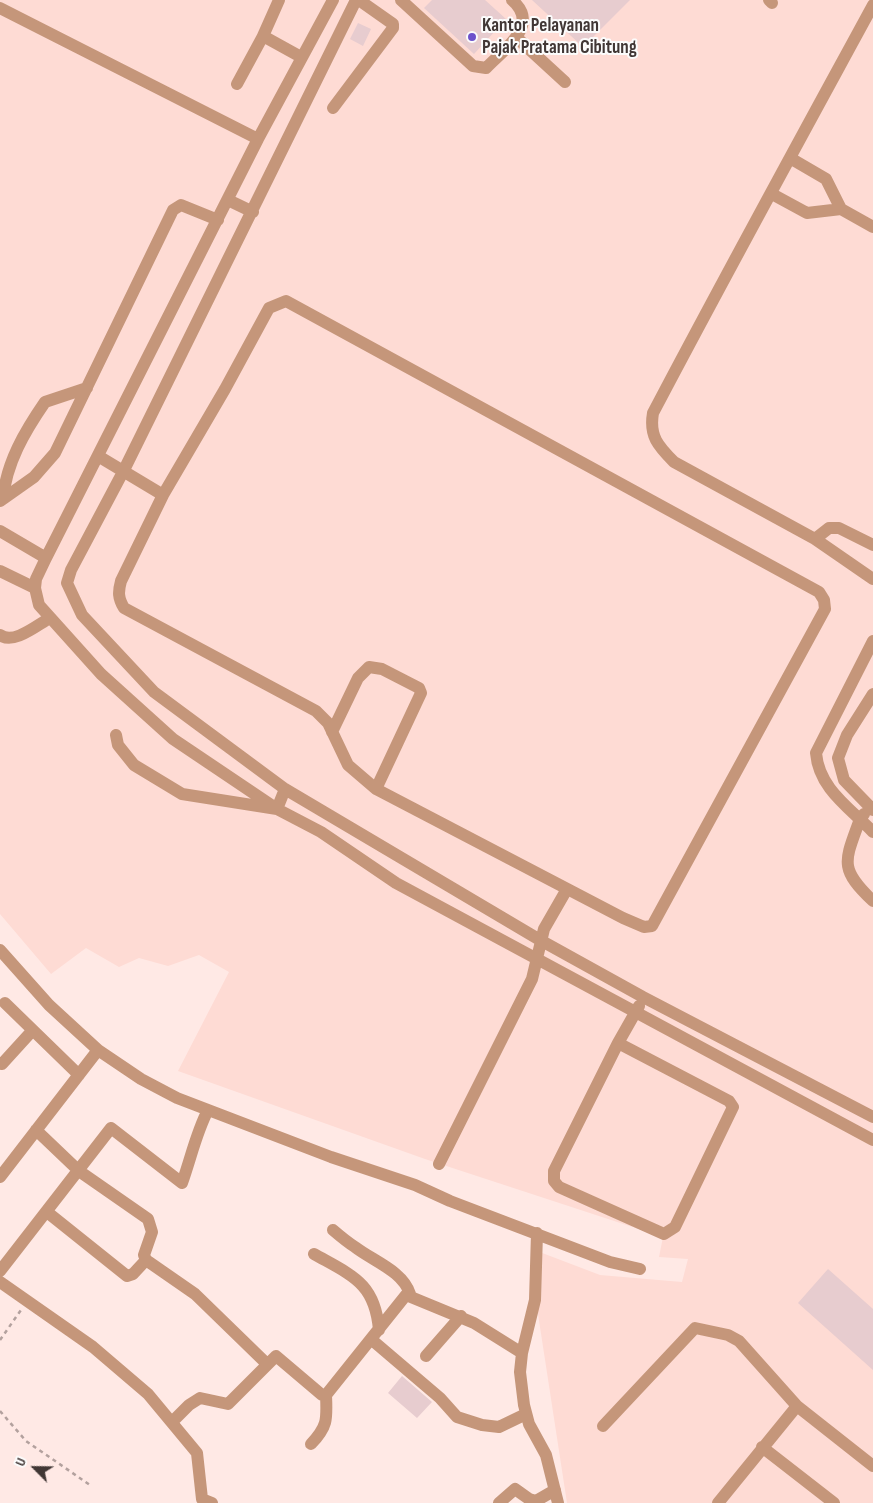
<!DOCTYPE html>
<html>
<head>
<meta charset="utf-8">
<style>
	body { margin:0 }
	#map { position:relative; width:873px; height:1503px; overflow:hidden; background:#ffe9e5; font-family:"Sofia Sans Condensed",sans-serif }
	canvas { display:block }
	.north { position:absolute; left:10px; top:1443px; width:50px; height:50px; -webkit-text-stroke:4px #fcfcfc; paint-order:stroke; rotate:293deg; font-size:14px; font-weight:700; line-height:20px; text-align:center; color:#413735 }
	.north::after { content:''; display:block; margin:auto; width:18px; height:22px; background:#413735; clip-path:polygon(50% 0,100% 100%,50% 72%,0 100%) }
</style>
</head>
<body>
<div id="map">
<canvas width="873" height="1503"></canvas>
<div class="north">U</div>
</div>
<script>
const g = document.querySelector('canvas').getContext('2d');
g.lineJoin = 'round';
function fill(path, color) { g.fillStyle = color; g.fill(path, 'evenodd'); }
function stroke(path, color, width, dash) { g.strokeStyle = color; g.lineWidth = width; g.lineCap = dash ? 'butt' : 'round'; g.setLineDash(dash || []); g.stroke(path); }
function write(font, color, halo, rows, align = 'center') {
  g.font = font + ' "Sofia Sans Condensed",sans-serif'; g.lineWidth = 4; g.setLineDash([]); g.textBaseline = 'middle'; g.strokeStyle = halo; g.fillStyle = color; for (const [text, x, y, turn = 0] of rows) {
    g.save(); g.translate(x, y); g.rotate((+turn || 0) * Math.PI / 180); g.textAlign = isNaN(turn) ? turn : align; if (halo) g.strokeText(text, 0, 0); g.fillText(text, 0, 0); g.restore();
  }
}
const built = new Path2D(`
	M0,0H873V1503H567L534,1288L537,1251L600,1275L682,1282L688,1259L659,1257L663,1237L425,1159L178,1071L229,972L199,955L168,966L139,958L119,967L86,948L51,974L0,914Z`);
const building = new Path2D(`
	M432,0H485L506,19L474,54L424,8Z
	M532,0H630L583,47Z
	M358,23L371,29L363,46L350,39Z
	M828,1269L873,1309V1370L798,1303Z
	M402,1376L432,1402L417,1418L388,1393Z`);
const path = new Path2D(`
	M0,1340L21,1310
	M0,1411L26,1441L90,1485`);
const minor = new Path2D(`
	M279,0L263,36L301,57
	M333,0L258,139L46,558L36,579L35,588L39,605L101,674L173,739L277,809L321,832L396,883L873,1140
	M356,0L124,470L71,570L67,583L82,615L154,692L285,789L540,940L643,997L873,1117
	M401,0L473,66L486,68C505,48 541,25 512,0
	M769,0L772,3
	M873,5C799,141 725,276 653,413C649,436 658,446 674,462L815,539L873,579
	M0,8L258,139
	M516,37L565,82
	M237,84L263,36
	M333,108L393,28V24L359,0
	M790,158L826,179L841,209L873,227
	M772,194L807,213L841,209
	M228,200L253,212
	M286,301L819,592L824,600L825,609L652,926L644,927L623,918L376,789L348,765L328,723L316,711L124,608C118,598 118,592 121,581L163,495L225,389L269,308Z
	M98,456L163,495
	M3,499C6,463 25,431 45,402L87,388
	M0,501L34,477L55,453L173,210L181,205L218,220
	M0,531L46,558
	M815,539L829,528H839L873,545
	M0,571L35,588
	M0,635C14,645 37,625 50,618
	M873,641L816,753C819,789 850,808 873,832
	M873,694L847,735L838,758L844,780L873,810
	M332,732L358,678L369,667L382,669L419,688L421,693L376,789
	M116,735L118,745L134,765L182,794L277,809L285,789
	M864,814L860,819C845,861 838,868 873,901
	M0,950L49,1005L98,1050L141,1079L177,1098L331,1157L415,1185L450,1201L610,1262L640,1269
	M5,1003L79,1075
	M618,1043L729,1101L733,1107L675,1227L664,1234L559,1187L554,1181V1171L618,1043L639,1006
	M2,1064L32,1031
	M36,1130L79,1171L148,1219L152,1232L144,1255L146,1260L195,1294L267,1364
	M439,1164L532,979L544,929L567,889
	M0,1177L98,1050
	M47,1212L127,1276L133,1274L146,1260
	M333,1230C340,1236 347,1242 355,1247C373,1261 403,1271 410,1294
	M537,1233L535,1300L522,1353L520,1372L524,1405L529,1424L546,1455L558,1503
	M314,1254C353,1276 375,1283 379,1330
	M0,1271L111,1128L182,1183C191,1158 196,1133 208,1110
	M0,1282L93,1347L148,1394L197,1453L202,1499L212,1503
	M372,1340L440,1398L457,1417L482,1425L499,1427L526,1414
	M426,1356L461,1316
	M172,1422L189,1405L200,1398L228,1404L276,1356L322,1395H326
	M603,1426L695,1328L728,1335L739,1341L797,1406L873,1466
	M311,1444C328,1426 327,1419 326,1395L406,1295L474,1323L522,1353
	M762,1447L834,1503
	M499,1503L515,1489L529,1499L536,1501L555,1490
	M718,1503L797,1406`);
const markers = [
	[472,37,5,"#6d52cb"]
];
const poiNames = [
	["Kantor Pelayanan",482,26],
	["Pajak Pratama Cibitung",482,48]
];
fill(built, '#fedbd4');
fill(building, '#e7cccf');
stroke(path, '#b3a19e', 2.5, [4, 4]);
stroke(minor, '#c5967a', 12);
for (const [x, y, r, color] of markers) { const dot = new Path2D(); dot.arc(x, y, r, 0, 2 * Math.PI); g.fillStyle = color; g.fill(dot); stroke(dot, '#fcfcfc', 2); }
write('bold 19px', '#413735', '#fcfcfc', poiNames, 'left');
</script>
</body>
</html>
